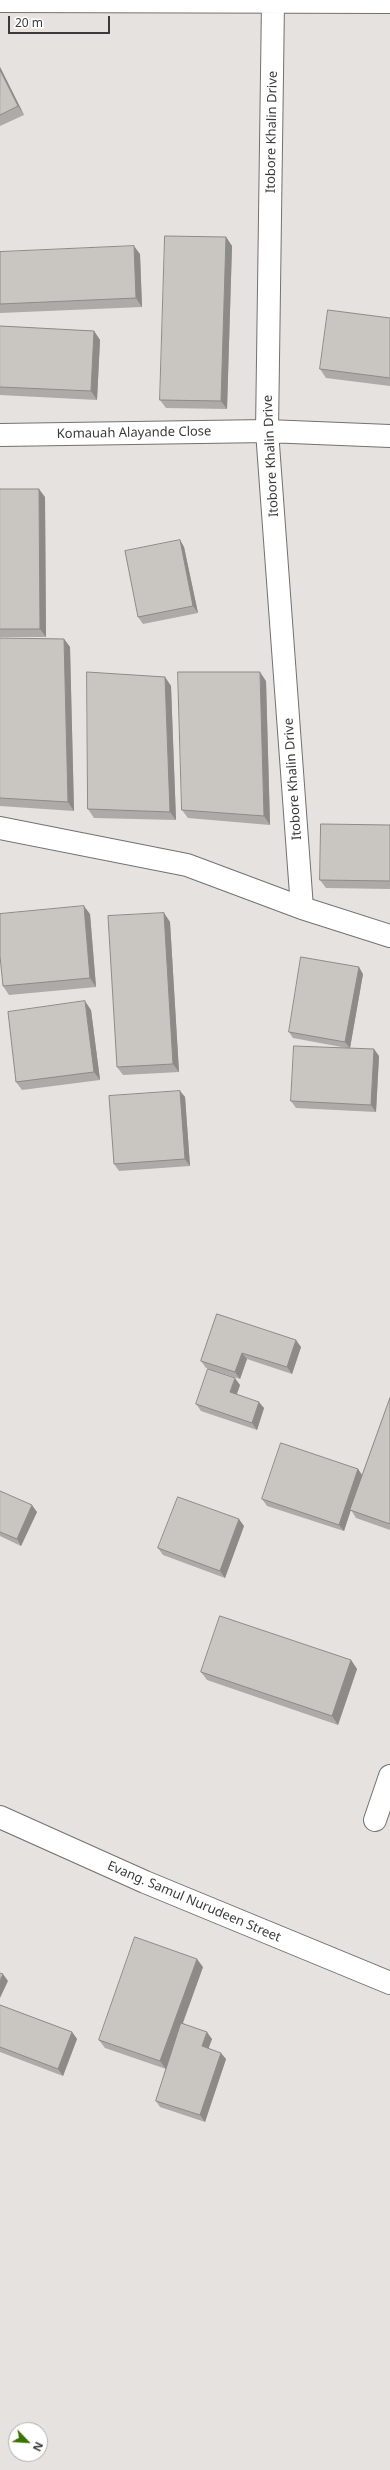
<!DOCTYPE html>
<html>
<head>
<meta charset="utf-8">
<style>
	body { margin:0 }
	#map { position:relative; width:390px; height:2470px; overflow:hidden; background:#e6e2df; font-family:"Noto Sans",sans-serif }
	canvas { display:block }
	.north { position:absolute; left:8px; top:2422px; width:40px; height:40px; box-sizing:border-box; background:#fff; border:1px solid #b1b0b0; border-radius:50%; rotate:115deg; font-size:11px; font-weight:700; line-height:16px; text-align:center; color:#3b3a39 }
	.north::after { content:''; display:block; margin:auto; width:14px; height:18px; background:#3a7200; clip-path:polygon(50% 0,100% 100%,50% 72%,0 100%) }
	.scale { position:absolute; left:8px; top:16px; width:102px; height:18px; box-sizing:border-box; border:2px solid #3b3a39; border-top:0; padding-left:5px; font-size:12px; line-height:14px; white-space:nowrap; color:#3b3a39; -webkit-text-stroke:3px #fff; paint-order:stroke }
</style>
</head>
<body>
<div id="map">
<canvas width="390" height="2470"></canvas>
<div class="north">N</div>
<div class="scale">20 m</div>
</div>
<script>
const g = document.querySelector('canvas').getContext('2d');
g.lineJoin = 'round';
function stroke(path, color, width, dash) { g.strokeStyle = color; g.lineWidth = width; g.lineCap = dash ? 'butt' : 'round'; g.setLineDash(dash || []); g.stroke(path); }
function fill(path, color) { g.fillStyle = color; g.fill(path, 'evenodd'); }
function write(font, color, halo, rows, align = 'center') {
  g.font = font + ' "Noto Sans",sans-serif'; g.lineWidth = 3.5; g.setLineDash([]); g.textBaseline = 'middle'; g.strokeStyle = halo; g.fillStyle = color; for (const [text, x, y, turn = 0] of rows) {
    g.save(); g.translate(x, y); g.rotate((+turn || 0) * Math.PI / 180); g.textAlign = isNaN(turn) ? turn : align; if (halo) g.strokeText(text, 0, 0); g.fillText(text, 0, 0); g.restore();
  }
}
const minor = new Path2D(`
	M0,1L390,2
	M273,2L267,431L302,908
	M0,435L267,431L390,436
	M0,828L187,865L302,908L390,936
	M0,1817L145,1882L390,1983
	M375,1820L390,1776`);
const wall = new Path2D(`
	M0,67L24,115L0,126Z
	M226,237L232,246L227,409L166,408L160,400Z
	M0,252L140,254L142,307L0,313Z
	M390,318V386L326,378L320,369Z
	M0,326L94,331L100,340L97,400L0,395Z
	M0,489L45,497L46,637H0Z
	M180,540L184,547L198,613L143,624L138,617Z
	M0,638L64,639L70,647L74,811L0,806Z
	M165,677L171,686L176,820L94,818L88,809Z
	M266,681L270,825L188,818L182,810Z
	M390,825V889L326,888L320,880Z
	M164,913L170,922L179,1072L123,1075L117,1067Z
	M90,914L96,987L9,995L3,986Z
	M363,974L350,1048L379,1056L376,1112L296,1108L291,1101L347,1048L293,1038L289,1032Z
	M91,1010L100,1080L22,1090L16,1082Z
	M180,1091L185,1097L190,1166L119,1171L114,1164Z
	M217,1314L301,1347L292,1374L247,1359L240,1379L206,1368L201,1361Z
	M240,1385L237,1394L264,1408L257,1430L201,1411L196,1404Z
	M390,1398V1530L356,1518L351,1510L344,1531L267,1506L262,1499L358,1469L362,1475Z
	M0,1491L37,1512L21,1546L0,1536Z
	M244,1526L225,1578L163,1555L158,1548Z
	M351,1660L357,1669L338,1725L207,1680L201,1672Z
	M203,1967L183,2023L212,2039L208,2048L226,2059L205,2122L160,2107L156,2101L166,2069L105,2048L99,2040Z
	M0,2005L72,2032L77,2039L63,2076L0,2052Z`);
const shadedWall = new Path2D(`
	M0,67L24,115L18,106L0,70Z
	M226,237L232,246L227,409L221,401Z
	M134,246L140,254L142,307L136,298Z
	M94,331L100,340L97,400L91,391Z
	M39,489L45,497L46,637L40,629Z
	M180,540L184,547L198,613L193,606Z
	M64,639L70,647L74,811L68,802Z
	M260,672L266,681L270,825L264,816Z
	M165,677L171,686L176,820L170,812Z
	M84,906L90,914L96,987L90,978Z
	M164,913L170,922L179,1072L173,1064Z
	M359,967L363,974L350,1048L345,1042Z
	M85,1001L91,1010L100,1080L94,1072Z
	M374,1049L379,1056L376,1112L371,1105Z
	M180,1091L185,1097L190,1166L185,1159Z
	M296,1340L301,1347L292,1374L287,1367Z
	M242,1353L247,1359L240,1379L235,1372Z
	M235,1378L240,1385L235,1399L230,1392Z
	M259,1402L264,1408L257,1430L252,1423Z
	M358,1469L362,1475L344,1531L339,1525Z
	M32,1505L37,1512L21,1546L17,1539Z
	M239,1519L244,1526L225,1578L220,1571Z
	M351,1660L357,1669L338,1725L332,1716Z
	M197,1959L203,1967L166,2069L160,2061Z
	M3,1974L8,1981L0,1998V1981Z
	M72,2032L77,2039L63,2076L58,2069Z
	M207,2032L212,2039L207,2053L202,2046Z
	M221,2053L226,2059L205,2122L200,2115Z`);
const building = new Path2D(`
	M0,70L18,106L0,115Z
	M165,236L226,237L221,401L160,400Z
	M134,246L136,298L0,304V252Z
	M328,310L390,318V378L320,369Z
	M0,326L94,331L91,391L0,387Z
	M0,489H39L40,629H0Z
	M180,540L193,606L138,617L125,551Z
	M0,638L64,639L68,802L0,798Z
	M87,672L165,677L170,812L88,809Z
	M178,672H260L264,816L182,810Z
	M321,824L390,825V881L320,880Z
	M84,906L90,978L3,986L0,956V914Z
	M164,913L173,1064L117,1067L108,916Z
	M301,957L359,967L345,1042L289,1032Z
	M85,1001L94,1072L16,1082L8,1012Z
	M294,1046L374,1049L371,1105L291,1101Z
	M180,1091L185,1159L114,1164L109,1096Z
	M217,1314L296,1340L287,1367L242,1353L235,1372L201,1361Z
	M208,1369L235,1378L230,1392L259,1402L252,1423L196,1404Z
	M390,1398V1524L350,1510Z
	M281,1443L358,1469L339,1525L262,1499Z
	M0,1491L32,1505L17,1539L0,1532Z
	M178,1497L239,1519L220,1571L158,1548Z
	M220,1616L351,1660L332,1716L201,1672Z
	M135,1937L197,1959L160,2061L99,2040Z
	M0,1973L3,1974L0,1981Z
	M0,2005L72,2032L58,2069L0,2047Z
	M181,2023L207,2032L202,2046L221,2053L200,2115L156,2101Z`);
const streetNames = [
	["Itobore Khalin Drive",272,132,-89],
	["Komauah Alayande Close",134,433,-1],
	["Itobore Khalin Drive",271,456,-93],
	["Itobore Khalin Drive",293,779,-94],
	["Evang. Samul Nurudeen Street",194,1902,23]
];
stroke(minor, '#75716e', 24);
stroke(minor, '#fff', 22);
fill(wall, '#adaaa7');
fill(shadedWall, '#8d8b88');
fill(building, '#c9c6c2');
stroke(building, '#8d8b88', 1);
write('13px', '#3b3a39', '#fff', streetNames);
</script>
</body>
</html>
